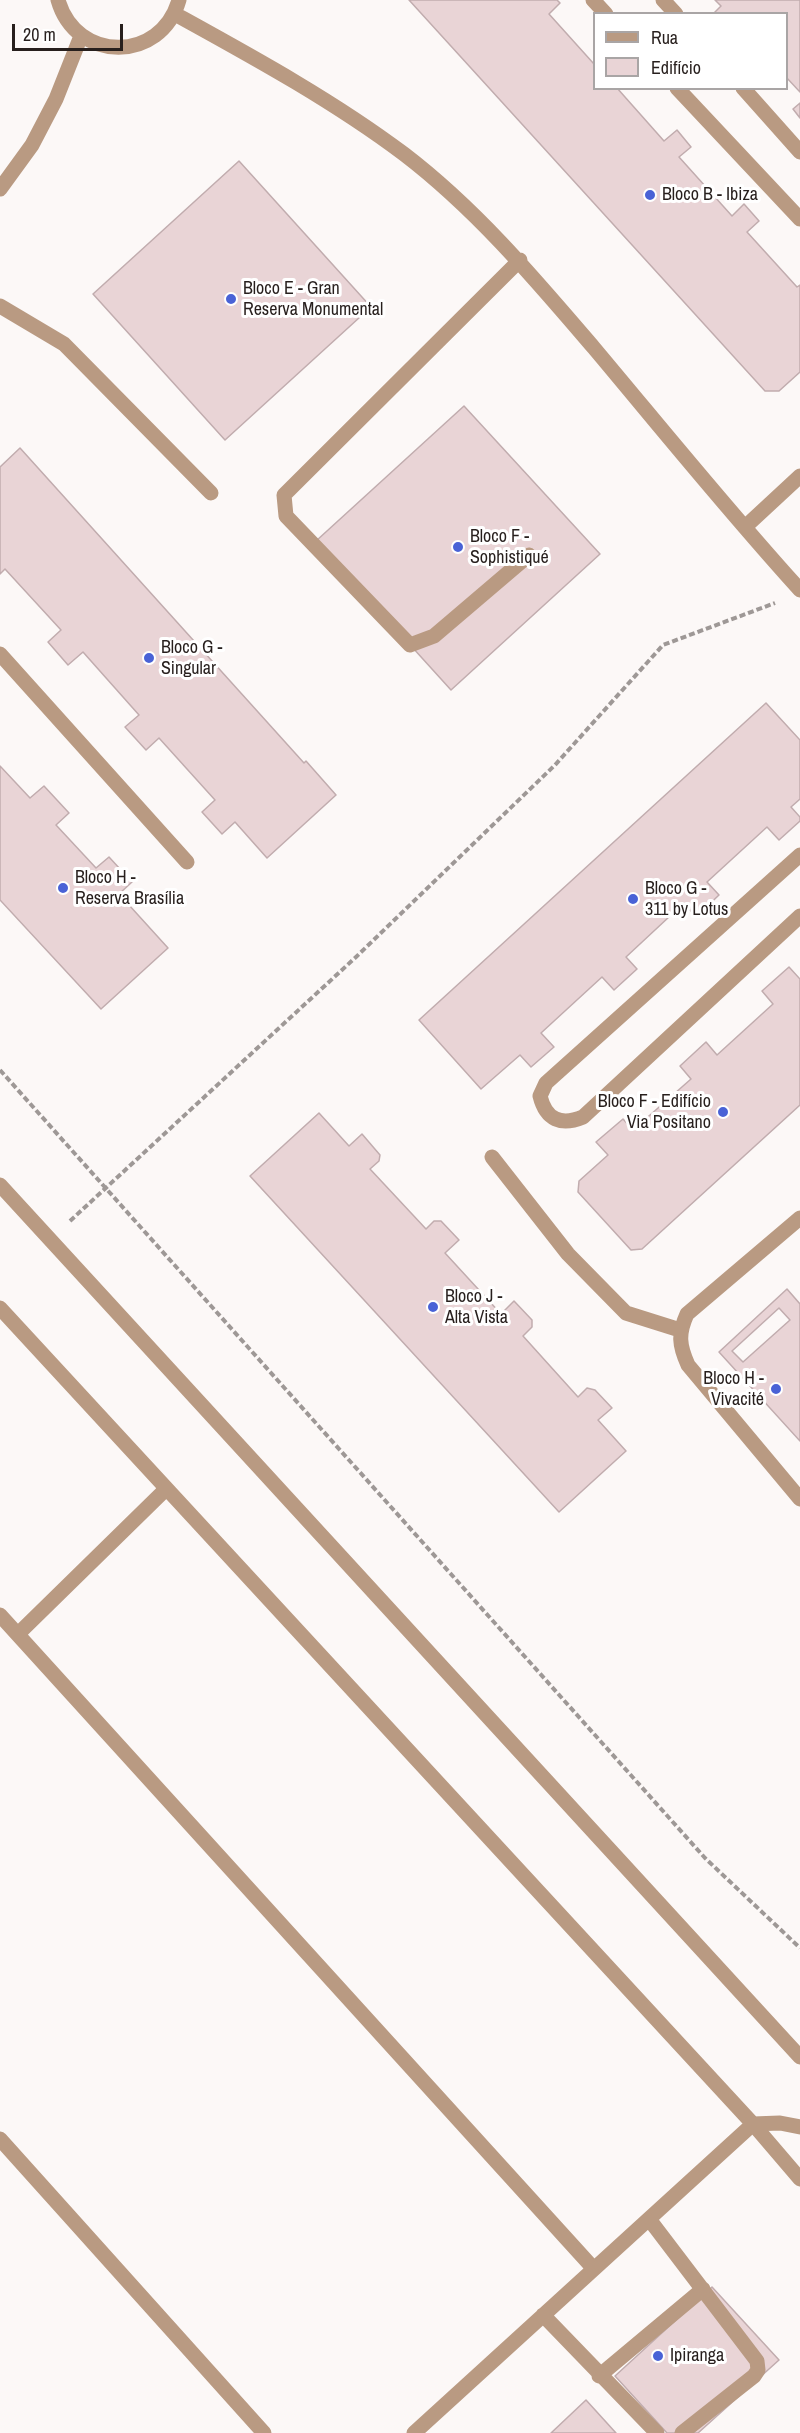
<!DOCTYPE html>
<html>
<head>
<meta charset="utf-8">
<style>
	body { margin:0 }
	#map { position:relative; width:800px; height:2433px; overflow:hidden; background:#fcf8f7; font-family:"Archivo Narrow",sans-serif }
	canvas { display:block }
	.legend { position:absolute; left:593px; top:12px; width:195px; height:78px; box-sizing:border-box; background:#fff; border:2px solid #a9a5a5; margin:0; padding:8px 10px; list-style:none; font-size:18px; color:#271f1d }
	.legend li { display:flex; align-items:center; gap:12px; height:30px }
	.legend b { width:30px; border:2px solid #a9a5a5 }
	.scale { position:absolute; left:12px; top:24px; width:111px; height:27px; box-sizing:border-box; border:3px solid #271f1d; border-top:0; padding-left:8px; font-size:18px; line-height:21px; white-space:nowrap; color:#271f1d; -webkit-text-stroke:4px #fff; paint-order:stroke }
</style>
</head>
<body>
<div id="map">
<canvas width="800" height="2433"></canvas>
<ul class="legend">
<li><b style="height:8px;background:#b99a82"></b>Rua</li>
<li><b style="height:16px;background:#e9d4d6"></b>Edifício</li>
</ul>
<div class="scale">20 m</div>
</div>
<script>
const g = document.querySelector('canvas').getContext('2d');
g.lineJoin = 'round';
function fill(path, color) { g.fillStyle = color; g.fill(path, 'evenodd'); }
function stroke(path, color, width, dash) { g.strokeStyle = color; g.lineWidth = width; g.lineCap = dash ? 'butt' : 'round'; g.setLineDash(dash || []); g.stroke(path); }
function write(font, color, halo, rows, align = 'center') {
  g.font = font + ' "Archivo Narrow",sans-serif'; g.lineWidth = 6; g.setLineDash([]); g.textBaseline = 'middle'; g.strokeStyle = halo; g.fillStyle = color; for (const [text, x, y, turn = 0] of rows) {
    g.save(); g.translate(x, y); g.rotate((+turn || 0) * Math.PI / 180); g.textAlign = isNaN(turn) ? turn : align; if (halo) g.strokeText(text, 0, 0); g.fillText(text, 0, 0); g.restore();
  }
}
const building = new Path2D(`
	M409,0H557L560,3L549,14L594,64V88H617L664,141L677,130L691,147L679,157L732,216L744,204L759,221L747,232L797,287L800,285V372L779,391H765Z
	M715,0H800V92L786,77V14H713L721,6Z
	M800,103V118L793,109Z
	M239,161L371,307L225,440L93,294Z
	M464,406L600,554L451,690L316,541Z
	M20,448L304,763L306,761L336,795L267,858L235,822L222,834L202,812L215,800L159,738L146,750L125,727L139,715L83,652L68,665L48,642L61,630L5,569L0,574V467Z
	M766,703L800,740V799L791,807L800,817V821L779,840L767,827L707,882L719,895L696,917L684,903L626,957L637,969L614,990L602,977L541,1033L554,1047L531,1067L520,1055L481,1089L419,1020Z
	M0,766L30,798L44,786L69,813L56,825L96,868L109,857L132,882L119,894L168,948L101,1009L0,900Z
	M789,967L800,979V1105L642,1249L631,1250L578,1192L579,1181L608,1155L596,1142L623,1119L633,1130L691,1079L680,1066L706,1042L717,1055L773,1004L762,991Z
	M319,1113L349,1146L362,1134L380,1155L379,1161L370,1169L426,1229L434,1221H441L459,1240L445,1253L501,1314L514,1301L532,1320V1327L523,1336L578,1397L587,1388L595,1390L612,1408L598,1420L626,1451L559,1512L250,1176Z
	M787,1289L800,1304V1441L719,1352ZM779,1308L790,1320L743,1362L732,1351Z
	M712,2287L779,2360L698,2433H667L615,2376Z
	M586,2400L616,2433H551Z`);
const path = new Path2D(`
	M0,1070L705,1858L800,1948
	M70,1221L356,957L555,765L663,645L775,603`);
const minor = new Path2D(`
	M58,0C76,63 161,63 179,0
	M593,0L606,14
	M663,0L676,14
	M175,14C253,57 332,100 404,154C476,209 535,279 594,348C662,429 729,512 800,590
	M677,88L800,219
	M743,88L800,152
	M0,189L32,145L56,99L81,36
	M520,260L284,495L286,516L410,645L434,636L529,555
	M0,306L64,344L211,493
	M745,527L800,476
	M0,654L187,862
	M800,855L546,1083L540,1096C546,1120 561,1126 583,1117L800,916
	M492,1157L568,1254L626,1313L680,1330
	M0,1185L800,2057
	M800,1218L687,1314C678,1334 679,1345 688,1365L800,1499
	M0,1308L753,2124L800,2179
	M0,1615L594,2269
	M18,1634L165,1490
	M0,2139L264,2433
	M649,2219L757,2361L758,2370L754,2376L682,2433
	M543,2315L657,2433
	M599,2376L703,2289
	M414,2433L753,2124L780,2123L800,2127`);
const markers = [
	[650,195,6,"#4962d6"],
	[231,299,6,"#4962d6"],
	[458,547,6,"#4962d6"],
	[149,658,6,"#4962d6"],
	[63,888,6,"#4962d6"],
	[633,899,6,"#4962d6"],
	[723,1112,6,"#4962d6"],
	[433,1307,6,"#4962d6"],
	[776,1389,6,"#4962d6"],
	[658,2356,6,"#4962d6"]
];
const poiNames = [
	["Bloco B - Ibiza",662,195],
	["Bloco E - Gran",243,289],
	["Reserva Monumental",243,310],
	["Bloco F -",470,537],
	["Sophistiqué",470,558],
	["Bloco G -",161,648],
	["Singular",161,669],
	["Bloco H -",75,878],
	["Reserva Brasília",75,899],
	["Bloco G -",645,889],
	["311 by Lotus",645,910],
	["Bloco F - Edifício",711,1102,"right"],
	["Via Positano",711,1123,"right"],
	["Bloco J -",445,1297],
	["Alta Vista",445,1318],
	["Bloco H -",764,1379,"right"],
	["Vivacité",764,1400,"right"],
	["Ipiranga",670,2356]
];
fill(building, '#e9d4d6');
stroke(building, '#c1acae', 1.5);
stroke(path, '#9e9896', 4, [6, 3]);
stroke(minor, '#b99a82', 15);
for (const [x, y, r, color] of markers) { const dot = new Path2D(); dot.arc(x, y, r, 0, 2 * Math.PI); g.fillStyle = color; g.fill(dot); stroke(dot, '#fff', 2); }
write('18px', '#271f1d', '#fff', poiNames, 'left');
</script>
</body>
</html>
